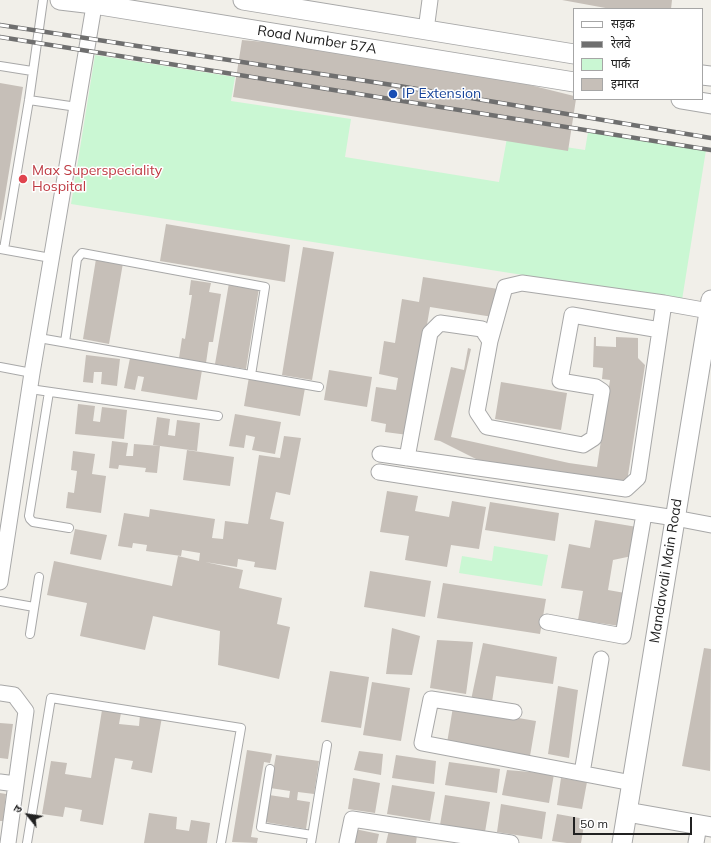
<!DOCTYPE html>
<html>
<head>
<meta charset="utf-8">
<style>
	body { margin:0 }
	#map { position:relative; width:711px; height:843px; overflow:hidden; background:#f1efe9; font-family:Mulish,"Noto Sans Devanagari",sans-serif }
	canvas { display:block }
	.legend { position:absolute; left:573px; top:8px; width:130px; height:92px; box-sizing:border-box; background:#fff; border:1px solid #a6a6a6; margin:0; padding:5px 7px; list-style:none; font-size:12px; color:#212121 }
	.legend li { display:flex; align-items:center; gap:8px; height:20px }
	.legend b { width:20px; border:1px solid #a6a6a6 }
	.north { position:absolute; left:8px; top:795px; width:40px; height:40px; -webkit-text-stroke:3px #fff; paint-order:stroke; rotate:300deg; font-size:11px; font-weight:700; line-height:16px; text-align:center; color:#212121 }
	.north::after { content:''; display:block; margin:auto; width:14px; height:18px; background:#212121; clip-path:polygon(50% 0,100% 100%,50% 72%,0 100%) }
	.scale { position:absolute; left:573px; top:817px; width:119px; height:18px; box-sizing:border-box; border:2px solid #212121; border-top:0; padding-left:5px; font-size:12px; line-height:14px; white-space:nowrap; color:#212121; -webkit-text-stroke:3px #fff; paint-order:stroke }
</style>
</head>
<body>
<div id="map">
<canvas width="711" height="843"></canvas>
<ul class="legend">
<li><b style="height:5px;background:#fff"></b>सड़क</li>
<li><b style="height:5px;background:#6f6f6f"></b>रेलवे</li>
<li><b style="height:11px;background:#caf7d3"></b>पार्क</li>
<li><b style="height:11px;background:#c6bfb8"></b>इमारत</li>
</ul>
<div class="north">उ</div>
<div class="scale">50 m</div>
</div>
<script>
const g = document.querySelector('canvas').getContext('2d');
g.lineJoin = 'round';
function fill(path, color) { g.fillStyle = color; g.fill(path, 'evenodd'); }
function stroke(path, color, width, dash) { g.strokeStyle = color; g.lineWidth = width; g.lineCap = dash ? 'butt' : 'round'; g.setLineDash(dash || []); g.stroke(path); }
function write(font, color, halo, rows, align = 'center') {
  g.font = font + ' Mulish,sans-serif'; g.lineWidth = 3; g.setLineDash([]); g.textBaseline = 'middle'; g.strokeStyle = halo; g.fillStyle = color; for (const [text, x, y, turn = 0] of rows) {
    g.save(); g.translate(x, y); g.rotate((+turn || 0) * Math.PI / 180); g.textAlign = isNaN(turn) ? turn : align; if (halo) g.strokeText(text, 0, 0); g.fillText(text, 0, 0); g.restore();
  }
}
const park = new Path2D(`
	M95,55L235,77L231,101L351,119L345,157L499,182L507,138L585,150L588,132L706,150L682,300L71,204Z
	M494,546L548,555L542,586L459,573L462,556L492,561Z`);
const building = new Path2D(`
	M562,0H672L671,9H611Z
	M242,40L330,48L494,76L574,96V99H576L568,151L233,97Z
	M0,83L23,87L1,220H0Z
	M166,224L290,245L285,282L160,261Z
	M303,247L334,252L312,380L282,375Z
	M96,259L123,263L109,344L83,339Z
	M423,277L498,289L493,317L430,307L408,435L385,432L386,424L371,421L376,387L396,390L398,378L379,374L384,341L395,343L402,299L419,302Z
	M191,280L211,283L209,292L221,294L213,342H209L206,363L179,358L182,338L185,339L192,295H189Z
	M229,283L259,288L246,369L215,364Z
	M594,337H596V346L616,347V337L638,338V358L645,365L627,482L478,460L440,441L434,440L451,367L464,370L468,348L471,349L451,437L569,463L597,467L610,380L602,379L603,368L593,367Z
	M86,355L120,359L117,386L101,384L102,372H94L93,383L83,382Z
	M130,358L202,370L197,400L141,391L144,377L138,376L135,390L124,388Z
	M329,370L372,377L367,407L324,400Z
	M249,377L305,388L300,416L244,406Z
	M501,382L567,393L561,430L495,419Z
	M78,404L95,406L93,421L100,422L102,407L127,410L124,439L75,434Z
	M235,414L281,422L275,454L252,450L255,437L246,435L244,448L229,446Z
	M157,417L170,419L168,435L175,436L177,420L200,423L197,451L153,445Z
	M284,436L301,438L290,495L276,492L270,519L284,522L276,570L254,567L255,562L238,559L237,567L205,562L243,570L239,588L282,598L277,624L290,627L279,679L218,665L220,631L153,616L145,650L80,636L87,603L47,595L54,561L172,586L178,556L199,561L200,553L182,550L181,556L146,551L147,545L133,543L132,548L118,546L124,513L149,517L150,509L215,519L212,538L223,539L225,521L248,524L259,455L280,458Z
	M112,441L128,443L126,456H133L134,444L160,446L157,473L145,472L146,468L119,465L118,469L109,468Z
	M187,450L234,457L230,486L183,480Z
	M73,451L95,454L92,474L106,476L101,513L66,508L68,492L74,493L77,471L71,470Z
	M387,491L418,496L415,511L449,517L452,501L486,507L479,549L451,545L447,567L405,560L409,536L380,532Z
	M490,502L559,513L555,541L485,530Z
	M595,520L637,527L632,556L613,560L608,590L625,593L620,626L578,620L583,591L561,588L569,544L590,548Z
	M75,529L107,535L101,560L70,554Z
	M370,571L431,581L425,617L364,607Z
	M443,583L546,599L540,634L437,618Z
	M392,628L420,636L412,675L386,674Z
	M437,640L473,642L466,694L430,688Z
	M483,643L557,657L553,684L496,676L492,702L471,700Z
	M704,648L711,649L710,771L682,766Z
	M330,671L369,677L361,728L321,722Z
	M372,682L410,688L401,741L363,735Z
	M558,686L578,690L569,758L548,754Z
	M453,707L536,721L530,756L447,743Z
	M102,710L121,713L119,724L139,726L140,715L162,717L152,773L131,769L133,761L115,758L103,825L80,821L82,810L65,807L63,817L42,814L51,761L67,763L65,774L91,778Z
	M0,723L13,724L8,759L0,758Z
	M247,750L272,754L270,763L264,762L251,837L258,838L257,843L232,842Z
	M359,751L383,754L381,775L354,770Z
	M276,755L319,761L314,794L298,792L297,800L310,802L306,829L265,822L269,795L289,798L290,791L270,788Z
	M396,755L436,761L434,784L392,778Z
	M449,762L500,769L497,793L445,785Z
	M507,770L554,774L549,803L502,795Z
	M353,778L380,783L375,813L348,809Z
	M561,778L587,782L582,809L557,805Z
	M392,785L435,792L430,821L387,814Z
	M0,793L6,794L3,821H0Z
	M445,795L490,802L485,832L440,825Z
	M501,804L546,812L542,839L497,832Z
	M149,813L177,817L176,829L189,831L191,820L210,823L207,843H144Z
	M557,814L585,819L581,843H567L552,841Z
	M355,829L379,834L377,843H353Z
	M389,830L417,835L416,843H386Z`);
const service = new Path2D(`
	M0,66L32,71
	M29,100L77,107
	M0,249L51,258
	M4,249L29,100L43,0
	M39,338L319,387
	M65,342L77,259L82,253L265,287L251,375
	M0,367L32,373
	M30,389L218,416
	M49,392L29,516L30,519L33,522L69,528
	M0,601L34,607
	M30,634L39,577
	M270,769L261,827L312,835
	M27,843L51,698L241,728L221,843
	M311,843L327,745`);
const minor = new Path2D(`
	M426,30L430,0
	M490,341L505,287L522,283L664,303
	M380,454L626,489L638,478L664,303L709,311
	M407,458L430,333L440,323L482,329L490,341L477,412L487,427L583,445L594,438L602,391L596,387L560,381L572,315L660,330
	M379,472L675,518L711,525
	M0,582L32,373L95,0
	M547,622L623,636L644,514
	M0,693L14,695L26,711L16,784
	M514,712L431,699L422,743L632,783
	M582,773L601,659
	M0,782L16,784L8,843
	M347,843L352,819L511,843
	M696,843L699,825`);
const tertiary = new Path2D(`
	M60,0L94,4L574,82
	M243,0L574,54
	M702,75L711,76
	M681,99L711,104
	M627,812L711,827
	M622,843L711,300`);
const rail = new Path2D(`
	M0,25L399,86L711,138
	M0,37L711,150`);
const markers = [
	[393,94,5,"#1a4fb4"],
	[23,179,5,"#e0444e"]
];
const streetNames = [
	["Road Number 57A",317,40,9],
	["Mandawali Main Road",666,571,-81]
];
const transitNames = [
	["IP Extension",402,94]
];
const healthNames = [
	["Max Superspeciality",32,171],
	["Hospital",32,187]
];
fill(park, '#caf7d3');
fill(building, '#c6bfb8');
stroke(service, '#a8a8a8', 10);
stroke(minor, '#a8a8a8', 17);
stroke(tertiary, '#a8a8a8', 21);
stroke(service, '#fff', 8);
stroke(minor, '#fff', 15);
stroke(tertiary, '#fff', 19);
stroke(rail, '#6f6f6f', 4.5);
stroke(rail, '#fff', 3, [9]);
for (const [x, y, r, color] of markers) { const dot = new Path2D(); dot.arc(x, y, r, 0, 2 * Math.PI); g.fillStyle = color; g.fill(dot); stroke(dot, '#fff', 1.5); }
write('14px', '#212121', '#fff', streetNames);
write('14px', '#164399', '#fff', transitNames, 'left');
write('14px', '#be3a42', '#fff', healthNames, 'left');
</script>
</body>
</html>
